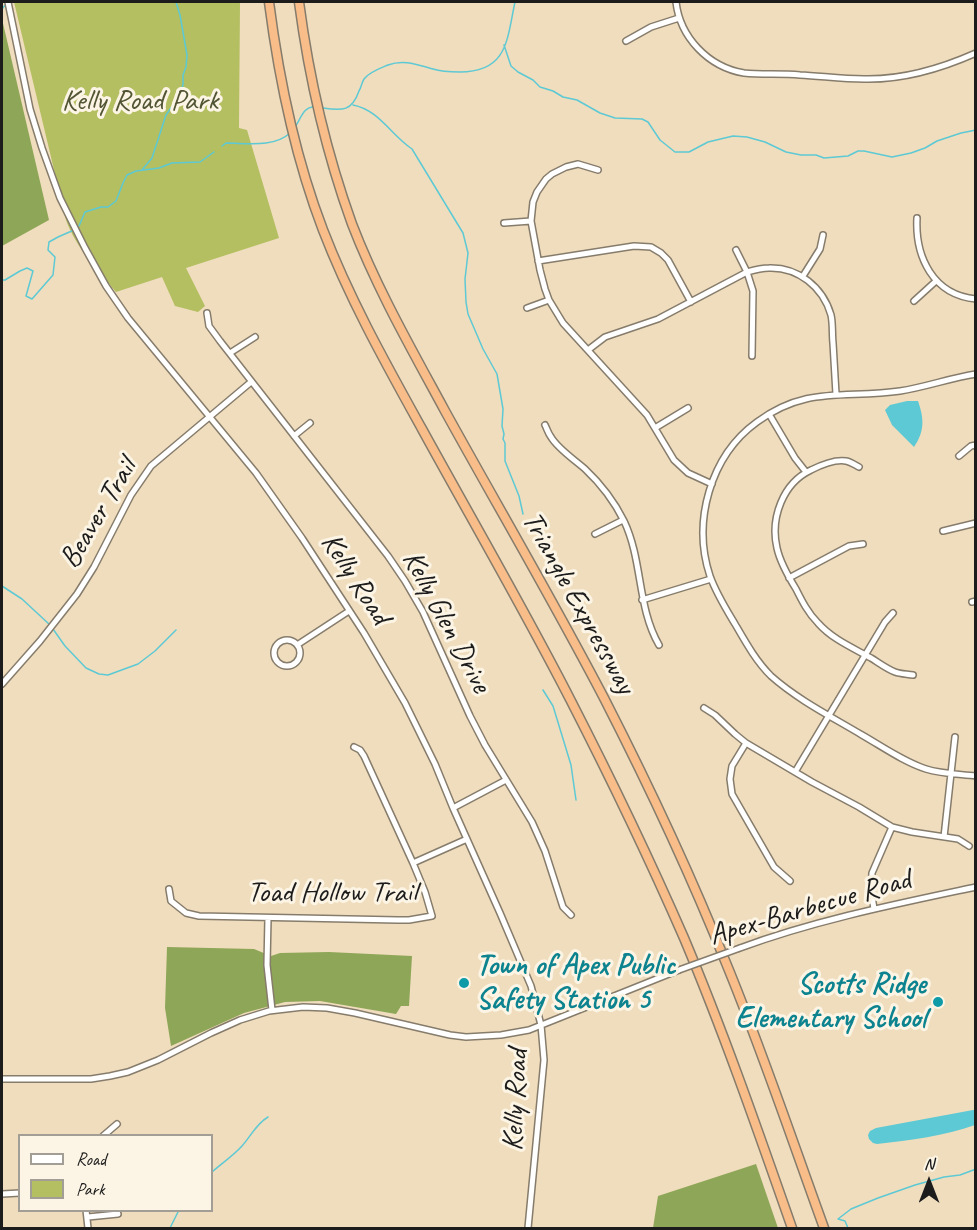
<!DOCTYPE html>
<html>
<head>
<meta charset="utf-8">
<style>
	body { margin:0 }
	#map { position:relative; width:977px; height:1230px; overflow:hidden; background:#f0ddbd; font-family:Caveat,sans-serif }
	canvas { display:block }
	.frame { position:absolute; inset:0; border:3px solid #1c1c1c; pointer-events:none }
	.legend { position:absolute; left:18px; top:1134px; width:195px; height:78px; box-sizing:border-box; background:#fcf5e5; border:2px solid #a29e95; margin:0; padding:8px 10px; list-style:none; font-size:18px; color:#1c1c1c }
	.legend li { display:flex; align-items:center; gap:12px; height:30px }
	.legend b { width:30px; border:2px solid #a29e95 }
	.north { position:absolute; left:899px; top:1152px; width:60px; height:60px; -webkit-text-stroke:4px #fcf5e5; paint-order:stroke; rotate:0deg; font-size:16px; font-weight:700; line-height:24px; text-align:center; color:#1c1c1c }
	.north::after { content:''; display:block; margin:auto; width:21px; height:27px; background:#1c1c1c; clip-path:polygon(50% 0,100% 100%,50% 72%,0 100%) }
</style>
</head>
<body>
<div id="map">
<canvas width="977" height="1230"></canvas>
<div class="frame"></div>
<ul class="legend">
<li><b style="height:8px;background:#fff"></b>Road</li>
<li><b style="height:16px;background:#b3bf61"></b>Park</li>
</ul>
<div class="north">N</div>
</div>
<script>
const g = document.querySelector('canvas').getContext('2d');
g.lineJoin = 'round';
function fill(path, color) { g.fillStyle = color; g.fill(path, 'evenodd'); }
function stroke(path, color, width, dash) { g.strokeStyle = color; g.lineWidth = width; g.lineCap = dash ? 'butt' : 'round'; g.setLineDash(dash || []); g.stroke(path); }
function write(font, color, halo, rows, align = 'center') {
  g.font = font + ' Caveat,sans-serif'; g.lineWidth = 6; g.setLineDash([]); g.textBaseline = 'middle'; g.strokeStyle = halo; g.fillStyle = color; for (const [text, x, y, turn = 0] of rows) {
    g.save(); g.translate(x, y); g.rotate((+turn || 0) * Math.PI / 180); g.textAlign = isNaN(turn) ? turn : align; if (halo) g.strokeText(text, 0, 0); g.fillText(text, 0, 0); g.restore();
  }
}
const green = new Path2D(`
	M14,2H240L239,128L247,130L279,238L186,268L205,306L198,312L175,306L162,277L116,292C97,269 76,248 66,220Z`);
const forest = new Path2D(`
	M2,19L49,220L2,246Z
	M167,947L254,949L271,956L280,953L329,952L412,956L409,1006H401L396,1014L320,1001L285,1002L244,1013L171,1046L165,1008Z
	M756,1164L778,1228H653L658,1196Z`);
const water = new Path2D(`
	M907,401H918C924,418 925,431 914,447L892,425L885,410L890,405Z
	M973,1110H975V1125C945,1136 910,1140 877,1144L873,1143L869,1139L868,1135L870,1131L876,1128Z`);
const stream = new Path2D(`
	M2,9L6,4
	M504,45L511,66L518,72L533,80L540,87L553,91L563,97L577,100L600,113L615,118L642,119L648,122L660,140L675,152H689L708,142L733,136L747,137L765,142L786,152L801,155H816L824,158L848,156L858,151H864L892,157L911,153L925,148L937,141L961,133L976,130
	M353,105C379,110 391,135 412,149L463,233L468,253L465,279L466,302L468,314L483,349L497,374L503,409L502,426L504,434L503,439L505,443V461L519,496L523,514
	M323,108C343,111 352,111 359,91C361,88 362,82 364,79C369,72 381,68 388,65C404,59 418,65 433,69C442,72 451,72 460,72C508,72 507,39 515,2
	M295,127C301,119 303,106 315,107
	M222,146L226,143C246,143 274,148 290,133
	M142,170L152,158L166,115L181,94L183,84V75L186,67L187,55L180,15L176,2
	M79,226L85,212L101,207H108L116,201L123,183L127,175L136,171L159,168L172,163L200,162L214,152
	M2,280H5L20,271L27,268L33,271L26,296L32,299L53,275L55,257L48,250L49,242L58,237L74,230
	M2,586L22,599L50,625
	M53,629L65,646L86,668L99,674L108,675L138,664L155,651L176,630
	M543,690L553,706L571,765L576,800
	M212,1172C221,1164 234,1155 242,1146C251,1136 256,1124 268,1117
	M170,1228L179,1210
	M848,1228L845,1221L838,1219L851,1209L878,1198L915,1185L944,1177L960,1175L976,1169`);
const minor = new Path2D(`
	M8,2L30,109L42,148L60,198L85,248L106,286L128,318L256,473L302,538L364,633L405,703L435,764L453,808L500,913L531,986L541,1025L544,1060L528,1228
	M676,2C680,37 708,67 744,73C762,75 781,73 800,75C821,76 842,79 864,79C903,80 940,69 976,53
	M626,41L651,27L679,18
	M598,170L578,164L566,167L552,174L546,179L537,192L533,202L531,221L540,270L545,289L549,300L563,323L647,415L674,460L688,473L712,484
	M917,218C915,257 933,295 976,299
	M504,223L531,221
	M736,250L747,272L753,291L752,356
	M538,261L634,246L651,247L661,253L668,260L691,302
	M803,276L820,249L823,235
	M914,301L936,281
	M527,308L549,300
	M207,313L209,326L220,341L388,556L405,581L423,612L470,716L485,745L532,822L545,851L563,907L571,915
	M588,350L605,337L658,319L747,272C754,270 761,268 769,268C798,267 823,287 831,315C833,324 832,334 833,343C834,360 835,377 836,394
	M230,353L255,337
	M976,374C950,378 926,387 900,391C846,399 807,385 757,422C710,456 692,522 710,576C716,593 726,609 735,624C746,643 756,661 771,676C798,700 832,717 862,735C883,747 904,762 926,769C942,774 959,774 976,776
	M769,414L795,458L806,472
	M545,425C547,429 548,433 551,437C558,449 575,460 585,469C601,484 614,501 624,521C643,561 637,607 659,645
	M655,428L688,408
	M294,436L310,423
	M959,456L971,446L976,445
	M859,467C855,465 851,462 846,461C835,459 821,465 811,470C783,483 770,518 777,548C780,562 788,576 796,589C802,601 808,613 818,623C832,639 853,648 871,658C879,663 887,669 895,672C900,674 907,674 913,675
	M943,531L976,523
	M595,534L623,520
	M789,578L849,546L863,544
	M642,600L711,579
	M972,602L976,601
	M274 653a13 13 0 1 1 26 0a13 13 0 1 1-26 0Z
	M297,645L349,611
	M2,684L40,641L77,594L94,567L131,495L151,466L251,382
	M704,708L715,715L735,734L746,743L812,782L859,807L892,827L912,832L958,839L969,846
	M746,743L732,766L730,779L732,794L774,867L790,881
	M795,772L885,622L893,613
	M453,808L506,780
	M944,837L955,737
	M413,863L467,839
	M169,889L171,901L186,913L199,916L398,920H409L432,916L425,892L413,863L364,756L360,750L354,747
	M874,909L871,890L872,873L892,827
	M268,918L267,965L272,1010
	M740,948C816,920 896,904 976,887
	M2,1079H91L110,1076L128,1072L158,1060L211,1033L240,1020L269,1011L303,1007L327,1008L355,1013L450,1035L466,1037L501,1035L529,1030L679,970
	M103,1136L117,1124
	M2,1194L20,1193
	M86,1210L88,1228
	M88,1217L118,1214`);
const highway = new Path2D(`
	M269,2C279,80 295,157 323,230C350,300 386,364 422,429C472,520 524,609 571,701C611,779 649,858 684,938C724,1033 758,1131 792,1228
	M299,2C309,78 326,152 352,224C377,289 412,350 445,411C498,507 554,602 605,700C649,786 690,873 726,963C762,1050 792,1140 824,1228`);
const minorBridge = new Path2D(`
	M679,970L740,948`);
const markers = [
	[464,983,6,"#0f9aa8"],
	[938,1002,6,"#0f9aa8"]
];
const parkNames = [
	["Kelly Road Park",140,101]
];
const streetNames = [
	["Beaver Trail",99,514,-59],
	["Kelly Road",355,579,57],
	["Triangle Expressway",578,603,61],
	["Kelly Glen Drive",446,622,62],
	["Toad Hollow Trail",332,893],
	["Apex-Barbecue Road",810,908,-16],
	["Kelly Road",516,1100,-87]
];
const cultureNames = [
	["Town of Apex Public",476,966],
	["Safety Station 5",476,1000],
	["Scotts Ridge",926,985,"right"],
	["Elementary School",926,1019,"right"]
];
fill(green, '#b3bf61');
fill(forest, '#8ea657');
fill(water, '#5dc9d4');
stroke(stream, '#5dc9d4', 1.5);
stroke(minor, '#867c6c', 8);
stroke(highway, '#867c6c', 11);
stroke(minor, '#fff', 5);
stroke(highway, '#f8bd88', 8);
stroke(minorBridge, '#867c6c', 8, []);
stroke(minorBridge, '#fff', 5);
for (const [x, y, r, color] of markers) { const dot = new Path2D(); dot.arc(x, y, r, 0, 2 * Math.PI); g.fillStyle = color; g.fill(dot); stroke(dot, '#fcf5e5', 2); }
write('30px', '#515534', '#fcf5e5', parkNames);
write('30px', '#1c1c1c', '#fcf5e5', streetNames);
write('bold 30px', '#0d838f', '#fcf5e5', cultureNames, 'left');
</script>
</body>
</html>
